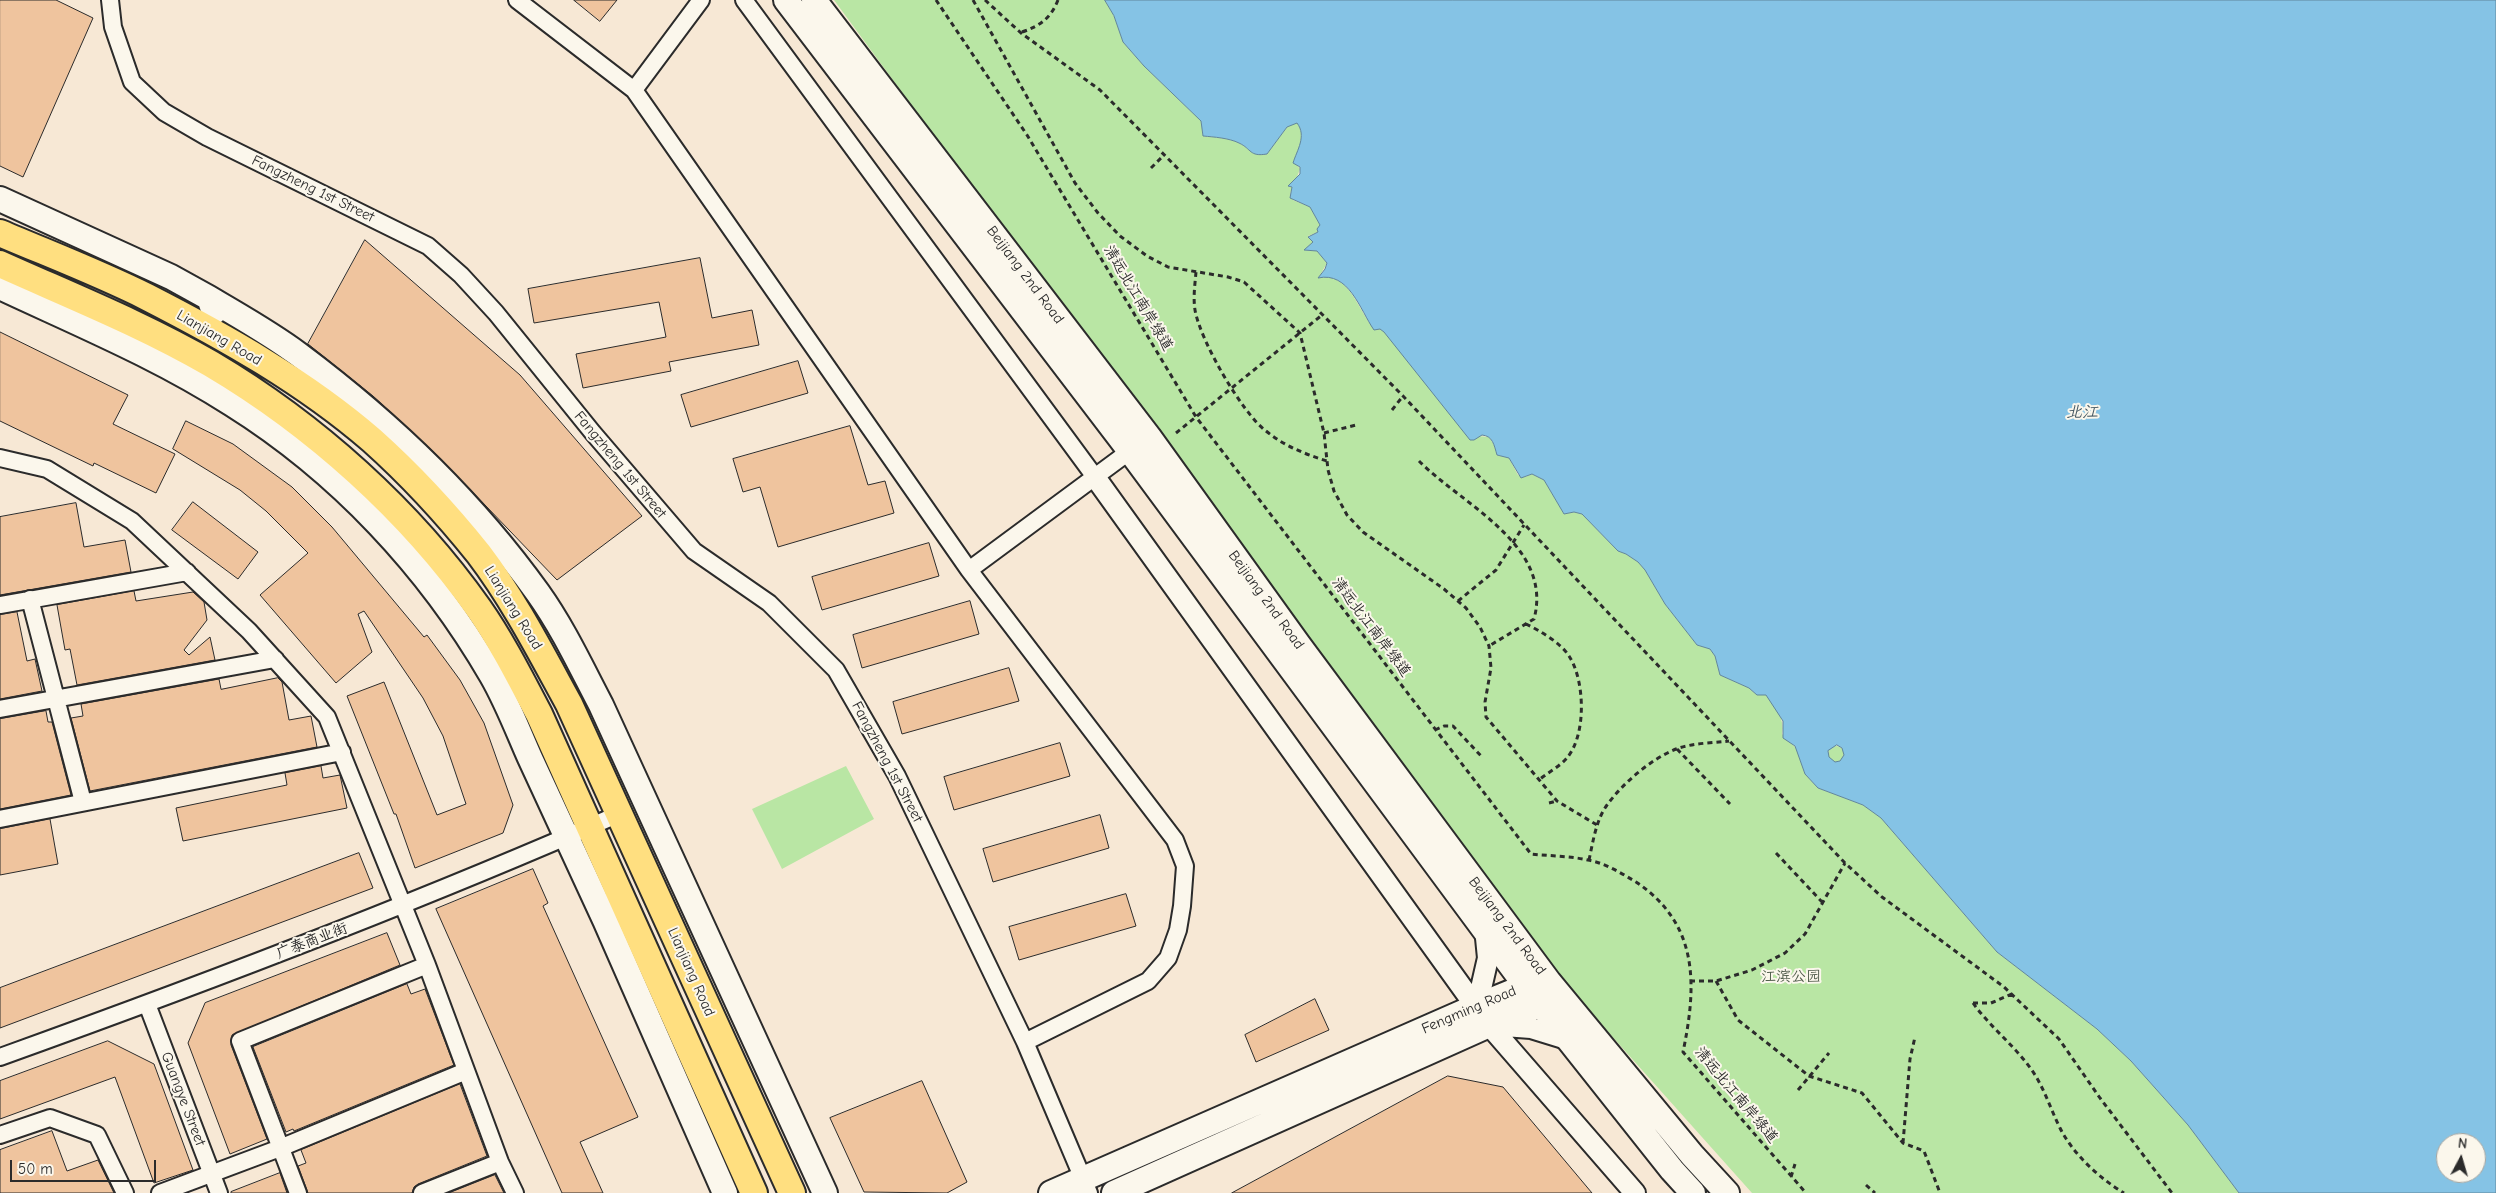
<!DOCTYPE html>
<html>
<head>
<meta charset="utf-8">
<style>
	body { margin:0 }
	#map { position:relative; width:2496px; height:1193px; overflow:hidden; background:#f7e8d5; font-family:"Comic Neue",sans-serif }
	canvas { display:block }
	.north { position:absolute; left:2436px; top:1133px; width:50px; height:50px; box-sizing:border-box; background:#fbf7ec; border:1px solid #a8a59f; border-radius:50%; rotate:6deg; font-size:14px; font-weight:700; line-height:20px; text-align:center; color:#2b2b2b }
	.north::after { content:''; display:block; margin:auto; width:18px; height:22px; background:#2b2b2b; clip-path:polygon(50% 0,100% 100%,50% 72%,0 100%) }
	.scale { position:absolute; left:10px; top:1160px; width:146px; height:22px; box-sizing:border-box; border:2px solid #2b2b2b; border-top:0; padding-left:6px; font-size:15px; line-height:18px; white-space:nowrap; color:#2b2b2b; -webkit-text-stroke:4px #fbf7ec; paint-order:stroke }
</style>
</head>
<body>
<div id="map">
<canvas width="2496" height="1193"></canvas>
<div class="north">N</div>
<div class="scale">50 m</div>
</div>
<script>
const g = document.querySelector('canvas').getContext('2d');
g.lineJoin = 'round';
function fill(path, color) { g.fillStyle = color; g.fill(path, 'evenodd'); }
function stroke(path, color, width, dash) { g.strokeStyle = color; g.lineWidth = width; g.lineCap = dash ? 'butt' : 'round'; g.setLineDash(dash || []); g.stroke(path); }
function write(font, color, halo, rows, align = 'center') {
  g.font = font + ' "Comic Neue","LXGW WenKai TC",sans-serif'; g.lineWidth = 4; g.setLineDash([]); g.textBaseline = 'middle'; g.strokeStyle = halo; g.fillStyle = color; for (const [text, x, y, turn = 0] of rows) {
    g.save(); g.translate(x, y); g.rotate((+turn || 0) * Math.PI / 180); g.textAlign = isNaN(turn) ? turn : align; if (halo) g.strokeText(text, 0, 0); g.fillText(text, 0, 0); g.restore();
  }
}
const green = new Path2D(`
	M834,0H1105L1114,16L1123,42L1144,66L1201,121L1203,136C1214,137 1229,138 1239,143C1251,149 1252,157 1267,154L1287,127L1297,122C1306,133 1300,150 1294,161L1300,169L1296,180L1289,187H1292L1290,195L1293,200L1310,207L1320,225L1318,232L1308,236L1313,242L1305,250L1317,251L1327,263L1319,277C1348,273 1357,306 1371,325C1374,329 1380,328 1384,331L1467,435L1489,437L1495,446L1497,455L1509,458L1518,475L1525,477L1532,474L1544,480L1564,514L1574,512L1582,514L1618,551L1626,554L1638,562L1645,570L1665,604L1697,645L1710,649L1715,656L1720,675L1749,688L1757,695H1766C1776,706 1785,719 1782,734L1798,750L1805,774L1818,788L1863,805L1881,818L1997,952L2097,1029L2131,1061L2188,1125L2239,1193H1752L1524,938Z
	M1828 754a8 8 0 1 1 16 0a8 8 0 1 1-16 0Z
	M846,766L874,819L782,869L752,809Z`);
const water = new Path2D(`
	M1105,0H2496V1193H2239L2188,1125L2131,1061L2097,1029L1997,952L1881,818L1863,805L1818,788L1805,774L1795,746L1783,738V721L1766,695H1757L1749,688L1720,675L1715,656L1710,649L1697,645L1665,604L1645,570L1638,562L1626,554L1618,551L1582,514L1574,512L1564,514L1544,480L1532,474L1521,478L1509,458L1497,455C1494,445 1493,436 1482,435L1474,440H1470L1384,332L1380,329L1374,330C1360,310 1349,271 1318,278L1325,269L1327,263L1317,251L1304,250L1313,242L1308,237L1318,232L1317,229L1320,225L1310,207L1290,198L1292,187L1288,186L1300,174V167L1293,163C1297,150 1307,136 1297,123L1287,127L1267,154C1249,157 1252,149 1239,143C1229,138 1214,137 1203,136L1201,121L1144,66L1123,42L1114,16ZM1837,745L1842,748L1844,755L1840,761L1835,762L1829,757L1828,751ZM2446,1143H2476V1173H2446Z`);
const building = new Path2D(`
	M0,0H56L93,18L23,177L0,166Z
	M574,0H617L600,21Z
	M365,240L520,375L642,516L557,580L437,455L373,396L308,344Z
	M700,258L712,318L752,310L759,345L669,362L671,371L583,388L576,354L666,337L659,302L534,323L528,289Z
	M0,332L128,395L113,424L175,454L156,493L94,463L93,466L0,421Z
	M798,361L808,393L691,427L681,395Z
	M186,421L233,444L292,487L332,527L424,637L427,635L460,680L484,723L513,805L503,833L415,868L396,814H394L347,696L384,682L437,815L466,804L443,736L423,698L364,611L358,614L372,652L336,683L260,595L308,553L266,511L240,490L173,449Z
	M850,426L868,485L885,481L894,513L778,547L760,487L743,492L733,459Z
	M193,502L258,552L238,579L172,530Z
	M76,503L84,547L125,540L131,572L0,595V517Z
	M929,543L939,576L822,610L812,577Z
	M134,591L136,601L193,592L204,602L207,620L184,650L189,655L210,637L215,660L77,685L70,649L65,650L57,605Z
	M970,601L979,634L862,668L853,635Z
	M17,612L27,661L35,659L42,691L0,699V615Z
	M1009,668L1019,701L902,734L893,702Z
	M278,678L282,682L289,720L311,716L317,747L90,791L71,718L83,716L81,704L219,679L221,689Z
	M46,711L48,722H52L71,795L0,809V719Z
	M1060,743L1070,776L954,810L944,777Z
	M321,766L323,778L340,775L347,808L183,841L176,808L287,785L285,773Z
	M1100,815L1109,848L993,882L983,849Z
	M50,819L58,864L0,875V829Z
	M359,853L373,888L0,1028V988Z
	M533,869L548,903L543,906L638,1117L580,1142L603,1193H562L436,909Z
	M1126,894L1136,926L1019,960L1009,927Z
	M387,933L400,965L232,1035L231,1045L267,1139L230,1154L188,1043L205,1003Z
	M407,984L411,994L425,989L454,1065L294,1131L293,1129L286,1132L253,1047Z
	M1315,999L1329,1030L1256,1062L1245,1035Z
	M108,1041L154,1064L193,1170L154,1183L115,1077L0,1119V1081Z
	M1448,1076L1503,1087L1592,1193H1232Z
	M922,1081L967,1182L947,1193L864,1192L830,1118Z
	M460,1084L487,1156L418,1184L414,1187L412,1193H308L298,1166L306,1163L301,1150Z
	M52,1131L67,1171L98,1160L114,1193H0V1150Z
	M280,1173L287,1193H231V1192Z
	M495,1175L504,1193H449Z`);
const path = new Path2D(`
	M936,0L1027,135L1196,417L1531,854C1550,856 1570,856 1588,860C1605,863 1621,873 1636,882C1699,924 1697,985 1683,1052L1806,1193
	M973,0L1075,183L1098,213L1120,236L1147,256L1168,267L1228,277L1244,282L1300,333L1324,433L1328,470L1334,491L1347,515L1363,532L1444,589L1466,608L1480,627L1489,646L1491,668L1485,702L1486,717L1557,801L1597,825
	M985,0L1021,33L1100,90L1403,396L1845,863L1882,897L2004,987L2059,1039L2100,1098L2172,1193
	M1022,32C1040,26 1051,18 1058,0
	M1151,168L1164,155
	M1196,272C1195,284 1193,297 1195,310C1200,340 1242,413 1266,431C1284,446 1305,454 1327,461
	M1392,410L1403,396
	M1176,433L1322,315
	M1324,433L1356,425
	M1419,461C1461,504 1554,545 1534,619L1489,646
	M1458,601L1496,570L1524,525
	M1526,624C1540,631 1560,642 1569,656C1585,680 1587,736 1566,759C1559,767 1547,773 1539,780
	M1435,730L1444,726H1453L1482,757
	M1677,749L1730,804
	M1549,803L1557,801
	M1776,853L1823,903
	M1589,860C1593,842 1596,820 1607,805C1623,783 1651,759 1676,749C1692,743 1712,743 1729,741
	M1690,981H1716L1752,970L1785,953L1805,934L1845,863
	M1716,981L1738,1020L1809,1076L1862,1093L1903,1143L1924,1151L1940,1193
	M1973,1003C1990,1027 2014,1045 2031,1069C2044,1087 2050,1108 2060,1128C2073,1154 2099,1178 2124,1193
	M1973,1003H1991L2012,994
	M1798,1090L1829,1053
	M1903,1143L1910,1059L1915,1037
	M1791,1177L1795,1164
	M1866,1185L1875,1193`);
const minor = new Path2D(`
	M110,0L113,27L132,82L164,112L207,137L428,246L461,275L496,313L593,433L694,551L769,603L836,670L897,776L1025,1042L1089,1193
	M517,0L634,90L969,570L1175,840L1185,866L1182,906L1178,930L1168,958L1148,981L1025,1042
	M744,0L1095,477
	M634,90L701,0
	M0,458L47,469L132,521L249,631L327,717L427,965L500,1162L515,1193
	M969,570L1138,445
	M30,599L83,802
	M0,605L187,572
	M0,709L275,659
	M0,819L342,752
	M147,1004L219,1193
	M0,1057C209,982 416,903 619,814
	M0,1135L50,1118L97,1135L125,1193
	M160,1193L280,1148L466,1071
	M298,1193L240,1041L427,965
	M422,1193L500,1162`);
const tertiary = new Path2D(`
	M1095,477L1489,1025L1635,1193
	M1477,1006L1488,958L1485,928
	M1491,1025L1531,1028L1570,1040`);
const secondary = new Path2D(`
	M786,0L1130,451L1526,986L1672,1170L1693,1193
	M814,0L1149,437L1298,644L1549,982L1692,1155L1727,1193
	M0,199L171,277L209,298L214,312
	M0,287C79,324 159,357 232,404C339,471 429,567 492,676C507,702 518,731 530,758C555,812 580,866 605,920
	M209,298C239,316 270,333 298,354C389,422 472,501 538,593C563,628 581,667 601,705L825,1193
	M604,905L605,920L725,1193
	M1051,1193L1477,1006L1526,986L1540,984
	M1114,1193L1489,1025L1541,1004L1546,990`);
const primary = new Path2D(`
	M0,233C49,254 99,273 147,297C225,337 305,382 372,440C410,474 447,514 479,554C514,600 541,653 569,704L792,1193
	M0,264C71,296 144,325 211,364C314,425 410,511 479,609C502,642 520,678 539,714L754,1193`);
const streetNames = [
	["Fangzheng 1st Street",313,189,26],
	["Beijiang 2nd Road",1025,275,53],
	["清远北江南岸绿道",1138,298,59],
	["Lianjiang Road",219,338,30],
	["Fangzheng 1st Street",620,465,50],
	["Beijiang 2nd Road",1266,600,54],
	["Lianjiang Road",513,608,58],
	["清远北江南岸绿道",1371,627,53],
	["Fangzheng 1st Street",887,762,62],
	["Beijiang 2nd Road",1507,926,53],
	["广泰商业街",312,941,-21],
	["Lianjiang Road",691,972,66],
	["Fengming Road",1469,1010,-23],
	["清远北江南岸绿道",1736,1095,50],
	["Guangye Street",183,1099,69]
];
const parkNames = [
	["江滨公园",1791,977]
];
const waterNames = [
	["北江",2082,412]
];
fill(green, '#b9e6a4');
fill(water, '#85c3e5');
stroke(water, '#61869b', 1);
fill(building, '#efc49e');
stroke(building, '#2b2b2b', 1);
stroke(minor, '#2b2b2b', 20);
stroke(tertiary, '#2b2b2b', 24);
stroke(secondary, '#2b2b2b', 28);
stroke(primary, '#2b2b2b', 30);
stroke(path, '#2b2b2b', 3, [5, 4]);
stroke(minor, '#fbf7ec', 16);
stroke(tertiary, '#fbf7ec', 20);
stroke(secondary, '#fbf7ec', 24);
stroke(primary, '#ffdf80', 26);
write('15px', '#2b2b2b', '#fbf7ec', streetNames);
write('15px', '#4e5a49', '#fbf7ec', parkNames);
write('italic 16px', '#465963', '#fbf7ec', waterNames);
</script>
</body>
</html>
